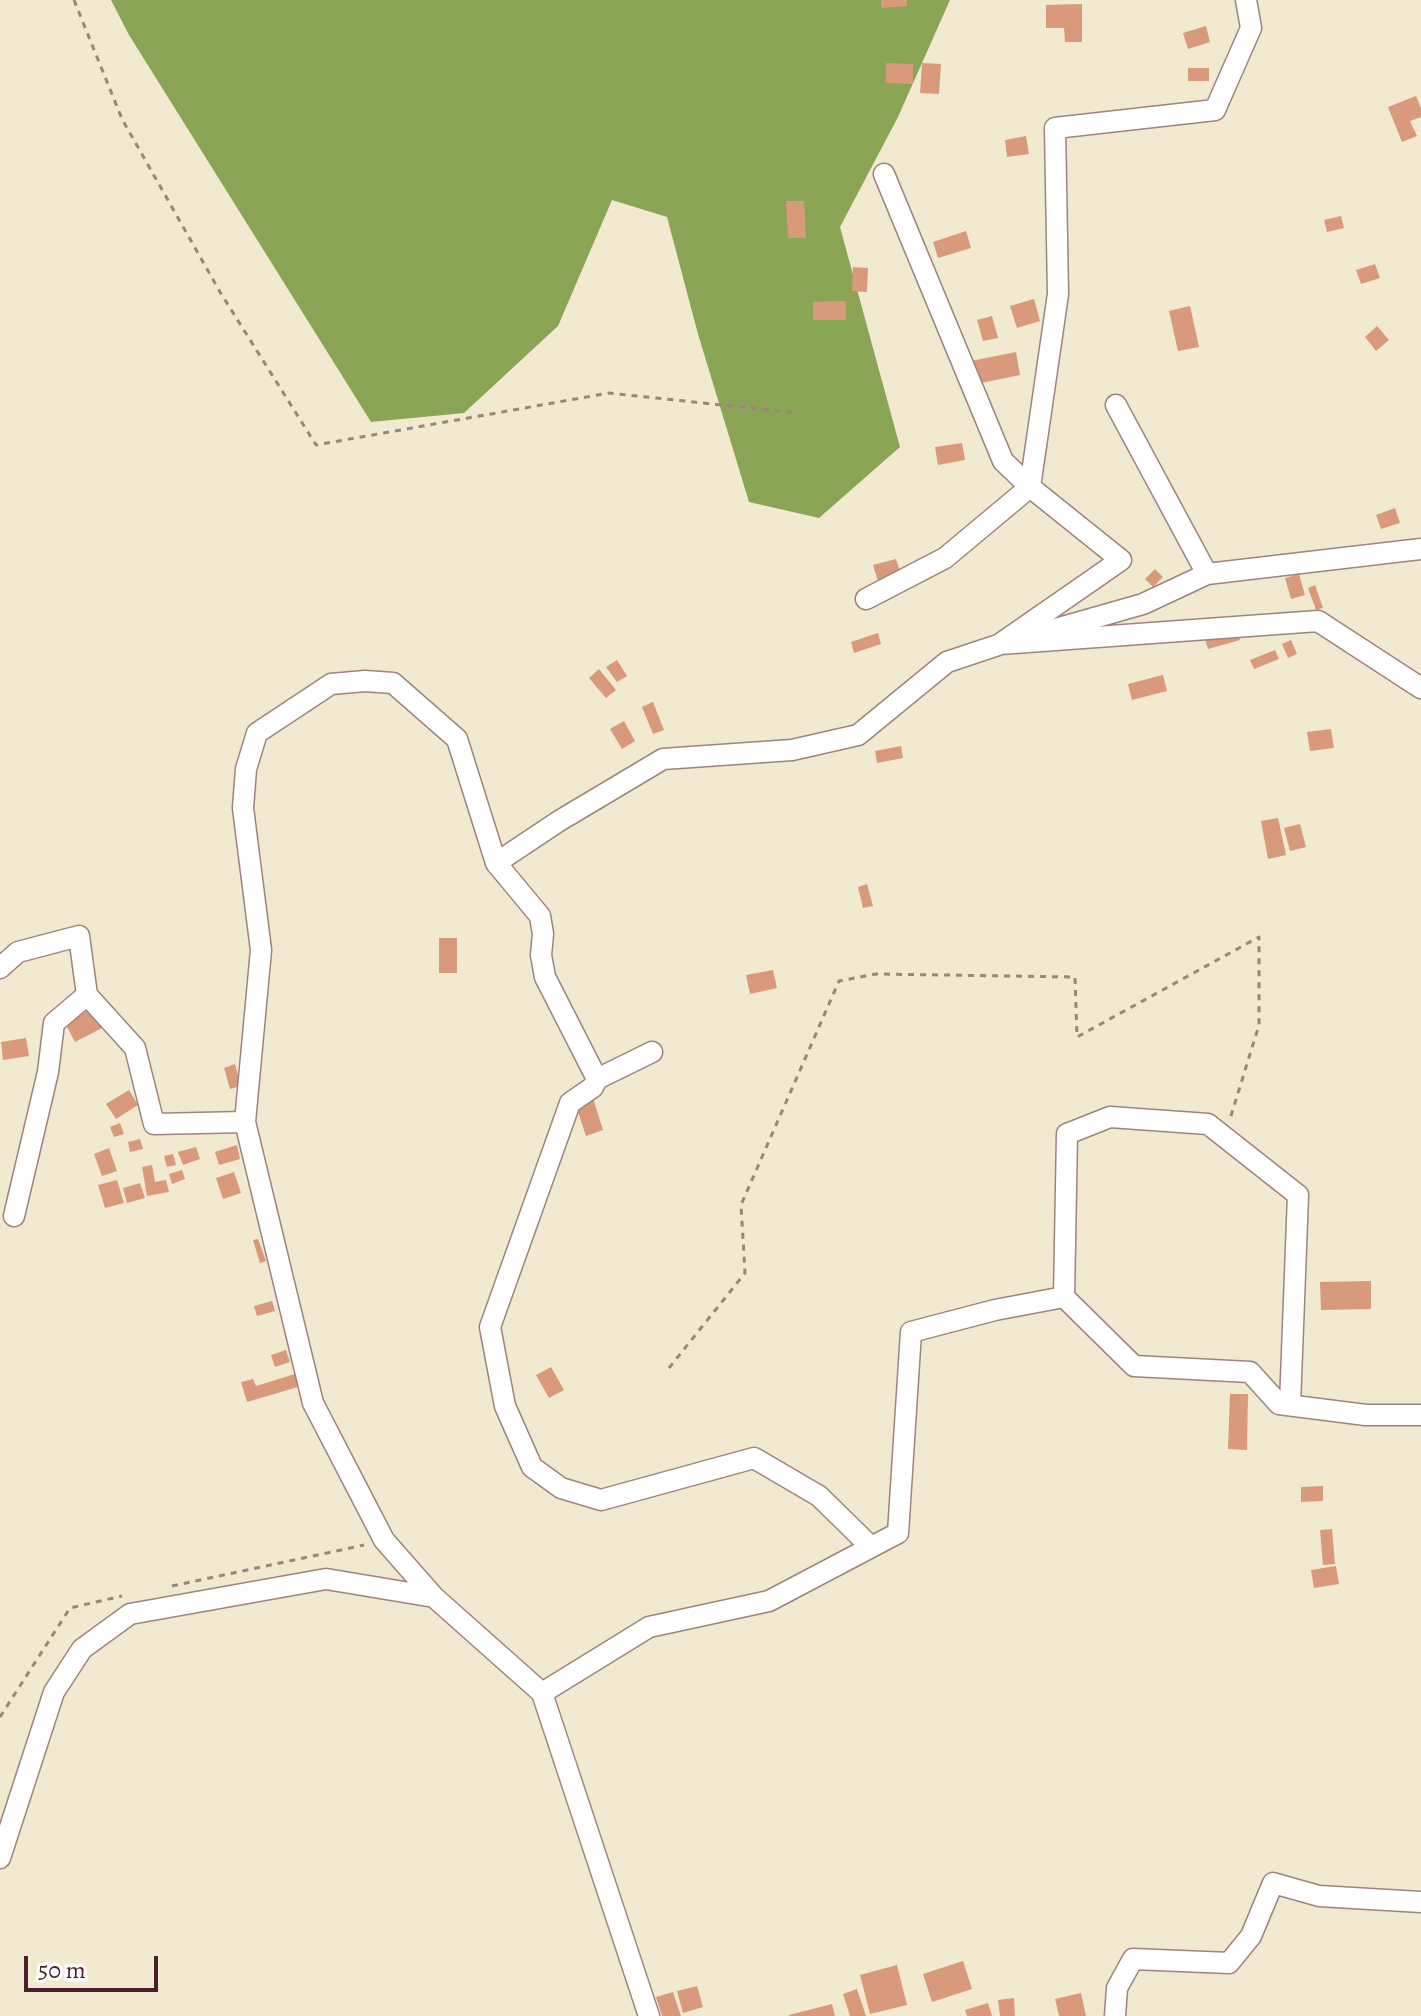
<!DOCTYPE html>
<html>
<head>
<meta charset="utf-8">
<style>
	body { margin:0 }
	#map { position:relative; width:1421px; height:2016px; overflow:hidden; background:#f1e9d0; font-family:Alegreya,serif }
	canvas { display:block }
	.scale { position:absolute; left:24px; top:1956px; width:134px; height:36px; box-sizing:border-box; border:4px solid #4a1f2b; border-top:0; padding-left:10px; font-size:24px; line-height:28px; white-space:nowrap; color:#4a1f2b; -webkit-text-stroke:6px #fff; paint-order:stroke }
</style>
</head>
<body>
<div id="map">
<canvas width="1421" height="2016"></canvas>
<div class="scale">50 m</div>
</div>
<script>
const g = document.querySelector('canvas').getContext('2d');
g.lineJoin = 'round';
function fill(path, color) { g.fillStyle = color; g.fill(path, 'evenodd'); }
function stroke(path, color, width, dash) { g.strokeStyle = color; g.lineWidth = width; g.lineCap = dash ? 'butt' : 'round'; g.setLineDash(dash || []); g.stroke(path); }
const forest = new Path2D(`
	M111,0H950L898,117L840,227L900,447L819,518L749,502L698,334L667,217L612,200L558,326L464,413L371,422L129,35Z`);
const building = new Path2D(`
	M881,0H907V6L881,8Z
	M1082,4V42H1065L1064,28H1046V5Z
	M1206,26L1210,42L1188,49L1183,33Z
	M886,63L913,64V84L886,83Z
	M922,63L941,64L939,94L920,93Z
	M1188,68H1209V81H1188Z
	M1416,96L1421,108V117L1410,121L1417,136L1402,142L1388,107Z
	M1026,136L1029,154L1007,157L1005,140Z
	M786,201H804L806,238H788Z
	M1341,216L1344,228L1327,232L1324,220Z
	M966,231L971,248L938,258L933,242Z
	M1375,264L1380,278L1361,284L1356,270Z
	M853,267L868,268L867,292L852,291Z
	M1034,299L1040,321L1017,328L1010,306Z
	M846,301V320H813V302Z
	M1190,306L1199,347L1178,351L1169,311Z
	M992,316L998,338L983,341L977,320Z
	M1377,326L1389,340L1376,351L1365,337Z
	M1016,352L1020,375L976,384L971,361Z
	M962,443L965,460L938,465L935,447Z
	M1395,508L1400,523L1381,529L1376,515Z
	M896,559L901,575L878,581L873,565Z
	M1155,569L1163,577L1153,587L1145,579Z
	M1299,574L1305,595L1291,599L1285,578Z
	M1315,585L1323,608L1316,610L1308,588Z
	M1235,623L1240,640L1208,649L1203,632Z
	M878,633L881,644L854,653L851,642Z
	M1291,640L1297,654L1288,658L1282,644Z
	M1275,650L1279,659L1254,669L1250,660Z
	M617,660L627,676L617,682L606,667Z
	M599,669L616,690L606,698L589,678Z
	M1163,675L1167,691L1132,700L1128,684Z
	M653,702L664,730L653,734L642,707Z
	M624,721L635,741L622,749L610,729Z
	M1331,729L1334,748L1310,751L1307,732Z
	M901,746L903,758L877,763L875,751Z
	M1278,818L1286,855L1268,859L1261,821Z
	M1300,824L1306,847L1290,851L1284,828Z
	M867,884L873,906L863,908L858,887Z
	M439,938H457V973H439Z
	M773,970L777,988L750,994L746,975Z
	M94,1007L104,1027L75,1042L65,1023Z
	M26,1038L29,1056L3,1060L1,1042Z
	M235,1064L241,1086L230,1089L224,1068Z
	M129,1090L138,1105L116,1119L106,1104Z
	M593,1098L603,1130L586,1136L575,1103Z
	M120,1123L124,1134L114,1137L110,1127Z
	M140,1139L143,1149L130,1152L128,1142Z
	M237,1145L240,1159L219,1165L215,1152Z
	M196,1147L200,1159L183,1165L178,1152Z
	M109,1148L117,1171L102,1176L94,1154Z
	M173,1154L176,1165L167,1167L164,1156Z
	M152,1165L155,1182L166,1180L169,1192L147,1196L142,1167Z
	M182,1170L185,1179L172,1184L169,1174Z
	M234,1172L241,1193L223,1199L216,1178Z
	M117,1180L124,1203L105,1208L98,1185Z
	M140,1183L145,1198L127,1203L123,1188Z
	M258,1239L266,1261L260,1263L253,1240Z
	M1371,1281V1309L1321,1310L1320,1282Z
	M272,1301L275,1311L257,1316L254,1306Z
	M286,1350L290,1362L275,1367L271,1355Z
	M551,1367L564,1390L549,1398L536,1375Z
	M295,1374L298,1387L247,1402L241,1382L253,1379L256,1386Z
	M1230,1394H1248L1247,1450L1228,1449Z
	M1323,1486V1501L1301,1502V1487Z
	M1332,1529L1335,1564L1323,1565L1320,1530Z
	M1336,1566L1339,1584L1314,1588L1311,1570Z
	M963,1961L972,1989L932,2002L923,1974Z
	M897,1965L907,2005L870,2014L860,1975Z
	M697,1986L703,2007L683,2013L677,1991Z
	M857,1989L866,2016H850L843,1994Z
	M673,1992L681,2016H662L656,1997Z
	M1081,1993L1086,2016H1059L1055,1999Z
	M1014,1998L1015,2016H1000L998,2000Z
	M988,2003L992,2016H967L965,2010Z
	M832,2004L835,2016H789V2015Z`);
const path = new Path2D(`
	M74,0L122,119L220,292L316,445L609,393L797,413
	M669,1368L745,1273L741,1205L839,981L876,974L1075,977L1077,1037L1259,937V1025L1230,1119
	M172,1586L364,1545
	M0,1717L70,1608L122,1596`);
const street = new Path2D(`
	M1246,0L1251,28L1215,110L1055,128L1058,294L1030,487L1121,560L1000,644L1318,621L1421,688
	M1116,405L1207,574
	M866,599L945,558L1030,487L1003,461L884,174
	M1041,633L1143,604L1207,574L1421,549
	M0,968L18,952L79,936L87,995
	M652,1052L597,1079L545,977L541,955L543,934L540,916L496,863L559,821L663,759L792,750L858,735L947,662L1010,641
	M597,1079L593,1087L570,1103L490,1327L505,1406L532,1467L561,1488L601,1500L754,1458L819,1496L871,1547
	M245,1122L313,1403L384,1540L434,1597
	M14,1216L48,1072L54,1023L87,995L135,1048L154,1124L245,1122L261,950L243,808L246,769L257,733L331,684L365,681L393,683L457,739L496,863
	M1064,1297L1067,1134L1110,1117L1208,1124L1298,1195L1290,1405
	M542,1693L649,2016
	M0,1858L54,1692L82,1649L130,1614L326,1579L434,1597L542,1693L649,1627L769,1601L898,1533L911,1332L995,1310L1064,1297L1134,1366L1250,1372L1279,1404L1366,1415H1421
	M1115,2016L1117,1988L1133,1959L1229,1963L1251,1936L1273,1883L1319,1896L1421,1902`);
fill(forest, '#8ba556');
fill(building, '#d9997b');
stroke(street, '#9e847e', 23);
stroke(path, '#9e847e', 3, [6, 6]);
stroke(street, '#fff', 20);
</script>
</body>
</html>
